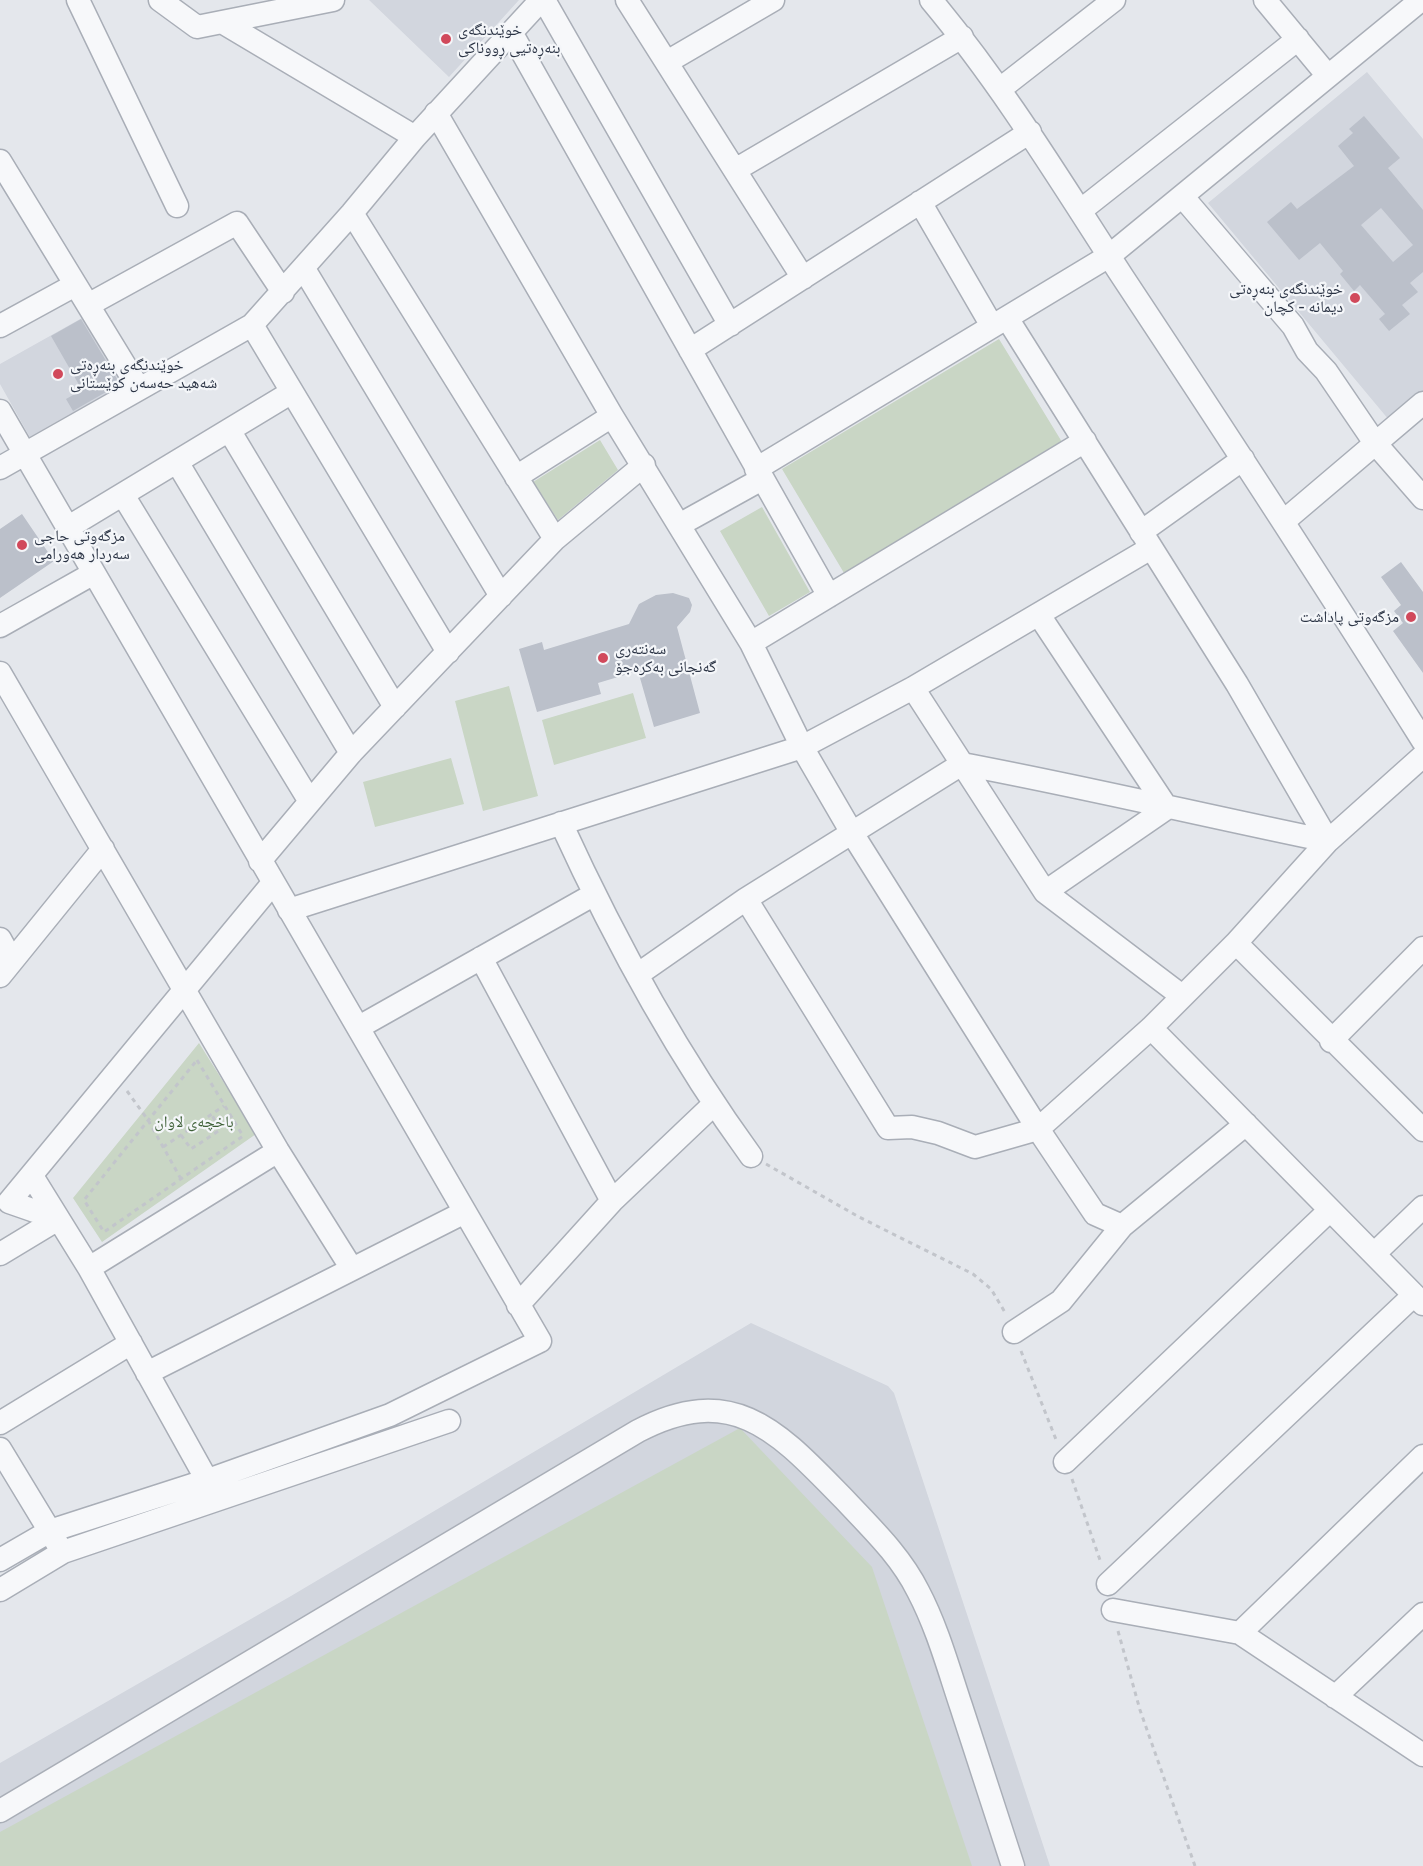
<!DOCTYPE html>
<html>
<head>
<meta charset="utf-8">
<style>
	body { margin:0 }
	canvas { display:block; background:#e4e7ec }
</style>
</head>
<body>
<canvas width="1423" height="1866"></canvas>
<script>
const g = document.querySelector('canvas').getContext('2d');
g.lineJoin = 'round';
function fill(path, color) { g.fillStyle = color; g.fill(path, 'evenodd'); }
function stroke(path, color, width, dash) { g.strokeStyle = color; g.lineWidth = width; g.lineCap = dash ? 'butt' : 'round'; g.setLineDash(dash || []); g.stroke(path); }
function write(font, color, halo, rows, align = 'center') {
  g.font = font + ' "Golos Text","Noto Naskh Arabic",sans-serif'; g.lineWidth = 4.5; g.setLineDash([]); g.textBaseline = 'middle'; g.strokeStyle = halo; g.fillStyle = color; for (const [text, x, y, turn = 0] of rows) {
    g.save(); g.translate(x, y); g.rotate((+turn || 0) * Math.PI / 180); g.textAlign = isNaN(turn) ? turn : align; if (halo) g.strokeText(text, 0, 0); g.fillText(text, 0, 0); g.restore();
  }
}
const built = new Path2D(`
	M369,0H519L449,77Z
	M1367,72L1423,139V393L1389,420L1208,203Z
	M82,318L123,387L32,441L0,384V364Z
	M751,1323L888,1386L894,1393L1050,1866H0V1763L291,1596Z`);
const green = new Path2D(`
	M999,339L1062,442L844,573L782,469Z
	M600,440L618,470L558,520L533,482Z
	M762,507L810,592L769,616L720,531Z
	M509,686L538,796L483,811L455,701Z
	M633,693L646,738L554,765L542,720Z
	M451,758L464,804L375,827L363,782Z
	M199,1043L256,1134L102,1242L73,1198Z
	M740,1428L872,1567L972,1866H0V1832Z`);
const building = new Path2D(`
	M1364,116L1400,158L1388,168L1423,210V272L1410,283L1418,292L1402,305L1410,314L1389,331L1379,319L1385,314L1360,285L1354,291L1340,274L1343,271L1320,243L1299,260L1267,222L1291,202L1297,209L1354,166L1338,146L1353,133L1349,129ZM1381,208L1413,245L1393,262L1361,225Z
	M81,319L120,384L73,411L66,399L82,390L51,336Z
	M22,514L54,561L0,598V529Z
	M1401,562L1423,592V673L1393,631L1403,623L1394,611L1401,605L1381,577Z
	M673,593L689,598L692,605L690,612L677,627L700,713L654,727L638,671L598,683L601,694L537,712L519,649L542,642L544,650L629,624L639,604L656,595Z`);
const path = new Path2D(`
	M197,1060L243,1136L104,1232L84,1200Z
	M127,1091L148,1120L181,1179
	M181,1135L191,1149L220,1130L212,1115
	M163,1147L224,1106
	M766,1164L859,1217L973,1274L991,1289L1006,1314
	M1021,1351L1057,1442
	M1072,1479L1101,1563
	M1118,1631L1140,1710L1195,1866`);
const minor = new Path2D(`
	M78,0L177,206
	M160,0L197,27L222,22L415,137
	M544,0L730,325
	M627,0L803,278
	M931,0C1003,86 1061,182 1122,276C1224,430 1325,585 1423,741
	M1265,0L1328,76
	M222,22L333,0
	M512,34L829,596
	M667,62L773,0
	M1000,89L1114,0
	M436,113L612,416L751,643L802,747L852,833L1038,1129L1095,1214L1122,1226L1246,1124
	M0,161L138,387
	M735,170L962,37
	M1182,196L1293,326L1307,351L1326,371L1375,443L1423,498
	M920,202L992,326
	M1080,211L1298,39
	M352,213L555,539
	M304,269L501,596
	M88,305L237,223L283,292
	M252,325L448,652
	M0,326L75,285
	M690,350L1030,132
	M0,411L540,1341L390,1415L208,1480L50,1531L0,1560
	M229,430L395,707
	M177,462L351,753
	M0,468L252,325L352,213L415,137L541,0
	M756,469L1109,256L1421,0
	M516,477L612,416
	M123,495L309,800
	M1284,521L1423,403
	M679,525L762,479
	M67,528L292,392
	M1141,532L1243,459
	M1039,615L1167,808L1045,892
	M0,626L94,573
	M751,643L1085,441
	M0,673L278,1151L352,1269
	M913,688L1045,892L1182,996
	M561,823C614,939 676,1053 751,1156
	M260,861L351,753L555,539L644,465
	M746,899L888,1128L912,1127L938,1133L975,1147L1038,1129L1151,1028L1236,943L1328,841L1237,684L1007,318
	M289,910L802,747L913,688L1151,548
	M0,939L12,961
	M1236,943L1423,1130
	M481,958L612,1201
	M637,975L746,899L962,764C1085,787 1206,816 1328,841L1423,756
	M0,976L103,849
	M359,1027L593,895
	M1151,1028L1423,1304
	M1331,1041L1423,948
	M32,1176L89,1268L213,1491
	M58,1219L9,1202L273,883
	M0,1254L58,1219
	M1374,1254L1423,1207
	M89,1268L278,1151
	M518,1305L612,1201L713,1105
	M1014,1332L1061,1301L1122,1226
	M147,1373L465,1212
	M0,1423L131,1343
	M0,1449L57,1543
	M1065,1462L1330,1210
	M1108,1584L1414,1295
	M0,1590L63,1552L449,1421
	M1113,1610L1240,1633L1423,1755
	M1240,1633L1423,1456
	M1335,1697L1423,1614
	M0,1811L638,1431C735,1380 780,1434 844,1499C871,1528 900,1555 918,1591C937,1627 948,1667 961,1706C978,1759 996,1813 1013,1866`);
const markers = [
	[446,39,6,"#d1495b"],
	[1355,298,6,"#d1495b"],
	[58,374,6,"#d1495b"],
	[22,545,6,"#d1495b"],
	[1411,617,6,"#d1495b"],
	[603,658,6,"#d1495b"]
];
const poiNames = [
	["خوێندنگەی",458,30],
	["بنەڕەتیی ڕووناکی",458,48],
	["خوێندنگەی بنەڕەتی",1343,289,"right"],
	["دیمانە - کچان",1343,307,"right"],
	["خوێندنگەی بنەڕەتی",70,365],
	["شەهید حەسەن کوێستانی",70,383],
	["مزگەوتی حاجی",34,536],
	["سەردار هەورامی",34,554],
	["مزگەوتی پاداشت",1399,617,"right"],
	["سەنتەری",615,649],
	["گەنجانی بەکرەجۆ",615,667]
];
const parkNames = [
	["باخچەی لاوان",194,1122]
];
fill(built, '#d2d6de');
fill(green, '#c9d6c5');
fill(building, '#bbc0ca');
stroke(minor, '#a9aeb7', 25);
stroke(path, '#c2c5cb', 3, [4.5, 4.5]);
stroke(minor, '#f7f8fa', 22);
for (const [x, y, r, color] of markers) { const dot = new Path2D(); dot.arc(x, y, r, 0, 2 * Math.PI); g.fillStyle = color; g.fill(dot); stroke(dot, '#f4f6f9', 2); }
write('16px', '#2b3445', '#f4f6f9', poiNames, 'left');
write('16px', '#3f6138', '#f4f6f9', parkNames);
</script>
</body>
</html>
